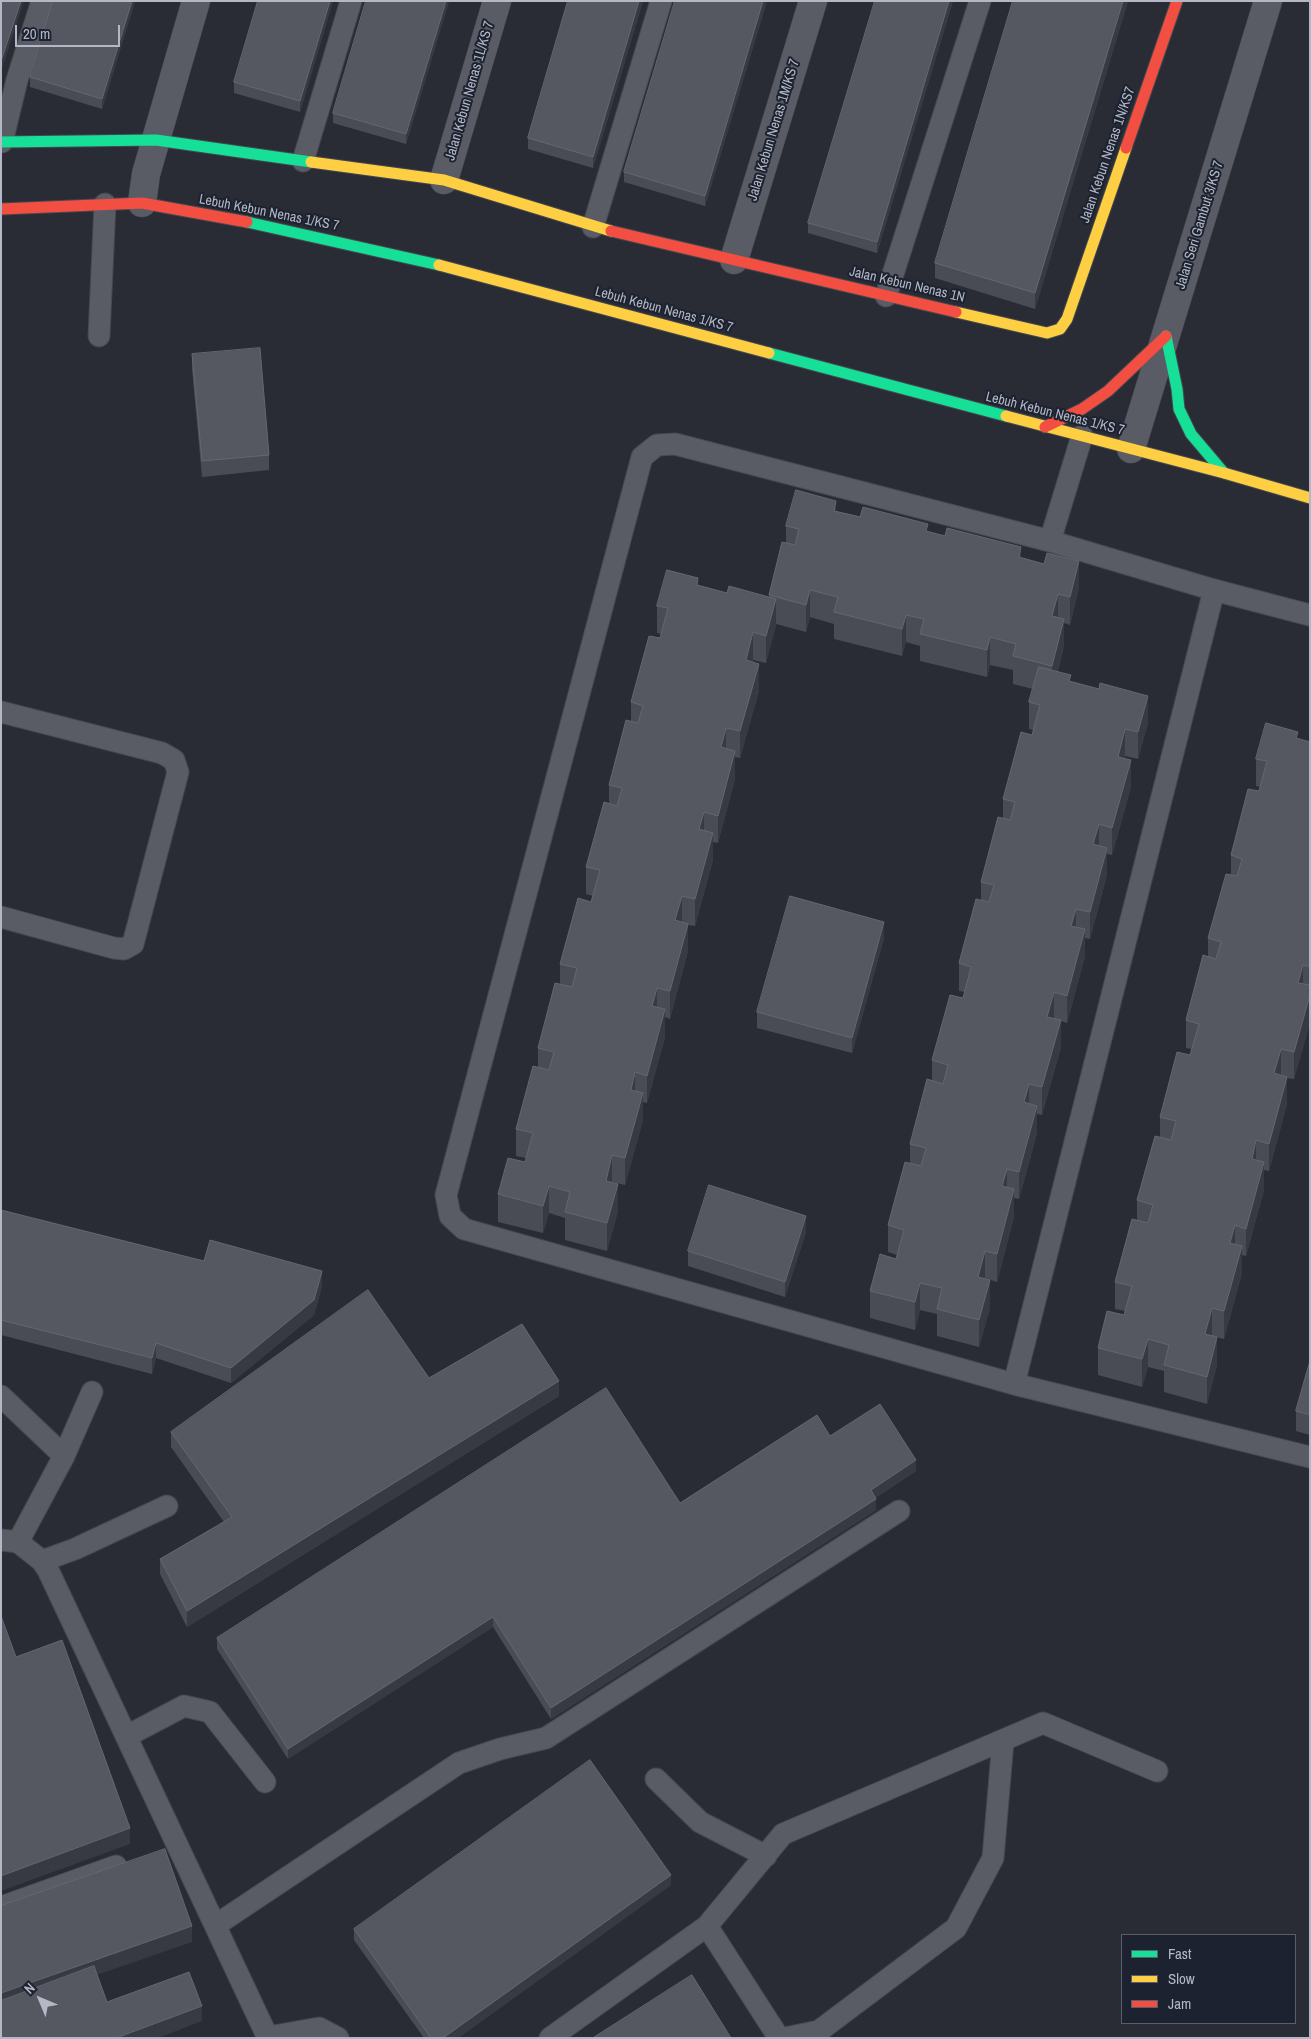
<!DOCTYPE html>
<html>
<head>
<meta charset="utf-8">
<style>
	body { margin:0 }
	#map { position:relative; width:1311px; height:2039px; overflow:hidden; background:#292c35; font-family:"Archivo Narrow",sans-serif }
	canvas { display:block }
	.frame { position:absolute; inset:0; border:2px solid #b3b7c6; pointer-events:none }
	.legend { position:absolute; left:1121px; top:1934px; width:175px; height:90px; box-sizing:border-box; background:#1d2230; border:1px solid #595e6c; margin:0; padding:6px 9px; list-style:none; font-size:15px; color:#b3b7c6 }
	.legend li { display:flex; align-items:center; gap:10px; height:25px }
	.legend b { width:25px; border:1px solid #595e6c }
	.north { position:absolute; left:15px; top:1974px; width:50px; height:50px; -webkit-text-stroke:4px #1d2230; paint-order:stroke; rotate:315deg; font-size:14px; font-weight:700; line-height:20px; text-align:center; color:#b3b7c6 }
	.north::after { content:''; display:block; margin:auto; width:18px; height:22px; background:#b3b7c6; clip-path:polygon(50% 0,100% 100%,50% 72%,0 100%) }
	.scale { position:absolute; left:15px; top:25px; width:105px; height:22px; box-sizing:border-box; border:2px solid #b3b7c6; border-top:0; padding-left:6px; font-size:15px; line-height:18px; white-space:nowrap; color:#b3b7c6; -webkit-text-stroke:4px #1d2230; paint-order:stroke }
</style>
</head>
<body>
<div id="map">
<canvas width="1311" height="2039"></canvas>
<div class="frame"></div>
<ul class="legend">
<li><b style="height:6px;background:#16e098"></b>Fast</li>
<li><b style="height:6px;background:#ffcf43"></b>Slow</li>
<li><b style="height:6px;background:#f24e42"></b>Jam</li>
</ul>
<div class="north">N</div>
<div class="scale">20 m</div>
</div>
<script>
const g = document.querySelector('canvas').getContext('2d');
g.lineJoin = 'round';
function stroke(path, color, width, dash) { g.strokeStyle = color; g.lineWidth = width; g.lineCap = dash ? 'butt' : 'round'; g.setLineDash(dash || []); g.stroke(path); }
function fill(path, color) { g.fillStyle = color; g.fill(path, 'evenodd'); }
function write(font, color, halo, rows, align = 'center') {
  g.font = font + ' "Archivo Narrow",sans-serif'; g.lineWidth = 4; g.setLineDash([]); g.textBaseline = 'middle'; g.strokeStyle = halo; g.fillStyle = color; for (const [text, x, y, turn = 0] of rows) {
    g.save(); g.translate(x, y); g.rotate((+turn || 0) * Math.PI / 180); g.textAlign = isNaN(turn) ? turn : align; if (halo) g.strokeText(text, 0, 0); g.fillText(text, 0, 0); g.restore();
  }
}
const lane = new Path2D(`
	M2,142L17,80L42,1
	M303,161L351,1
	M593,227L661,1
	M886,296L980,1
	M99,336L105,204
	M1050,541L1082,436
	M1310,615L1214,590L1050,541L675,444L657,445L642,457L446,1195L450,1216L464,1229L1014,1384L1310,1457
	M1,712L162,753L174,760L178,772L133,944L124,949L114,948L1,917
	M1014,1384L1214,590
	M1,1396L64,1456
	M1,1540L18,1542L42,1561L48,1570L268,2038
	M18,1542L64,1456L92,1392
	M42,1561L75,1549L167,1506
	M127,1736L184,1706L210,1712L265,1782
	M656,1779L700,1822L766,1856
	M1,1907L116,1866
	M216,1925L459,1763L500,1749L546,1738L899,1511
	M707,1926L779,2038
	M268,2037L319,2028L338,2038
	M550,2038L707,1926L783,1834L1043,1723L1157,1771
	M785,2038L819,2031L956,1928L993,1858L1003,1741`);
const street = new Path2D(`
	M444,180L497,1
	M142,203L146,174L196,1
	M734,260L813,1
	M1131,449L1268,1`);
const fast = new Path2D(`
	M1,142L156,140L311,162
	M247,222L439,265
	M1166,336L1177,389L1179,409L1191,434L1224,473
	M769,353L1006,416`);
const slow = new Path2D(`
	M311,162L444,180L611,231
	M439,265L769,353
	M956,312L1047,333L1060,329L1067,319L1126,148
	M1006,416L1224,473L1310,498`);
const jam = new Path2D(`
	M1126,148L1177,1
	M1,209L142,203L247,222
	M611,231L956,312
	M1045,427L1082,409L1108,391L1166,336`);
const wall = new Path2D(`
	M135,1L102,109L30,87V77Z
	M258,1H333L300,112L234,93V82Z
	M449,1L406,144L333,123V113Z
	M568,1H643L593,168L528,149V138Z
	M675,1H767L705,206L624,182V172Z
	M875,1H953L877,253L808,233V223Z
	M1128,1L1035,309L935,278V263Z
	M192,354L269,455V470L202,477L192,369Z
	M836,511L928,532L1021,558L1079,588L1070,625L1064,623V646L1058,671L1071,682L1148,723L1138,759L1125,756V758L1131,787L1112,855L1107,854V875L1090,939L1085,938V956L1067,1023L1061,1021V1047L1042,1115L1037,1114V1133L1019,1199L1014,1198V1217L997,1282L985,1278L990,1308L979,1347L937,1336V1314L920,1310L915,1330L870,1318V1291L896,1259L897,1255L888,1252V1225L910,1163V1144L932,1081V1060L963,998L965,992L959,991V963L981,900V882L1003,818V799L1032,735L1033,730L1029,729V702L1033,689L1013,684V670L990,665L987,677L920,661V646L906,642L902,656L834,639V624L810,617L806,632L776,624L766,663L753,660V662L759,691L740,758L735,757V779L718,843L713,842V860L695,926L688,925V951L670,1019L665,1017V1037L647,1103L643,1102V1120L625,1185L612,1182L618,1211L607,1251L565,1240V1218L549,1213L543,1233L498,1222V1194L525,1162L526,1158L516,1156V1129L538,1067V1048L560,984V964L591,902L593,896L586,894V867L609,804V785L631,722V702L660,638L661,634L657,633V606L698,586L727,593L769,597V595L786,543V526Z
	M1298,739L1310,742V1023L1294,1079L1287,1078V1104L1269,1171L1264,1170V1190L1246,1256L1242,1255V1273L1224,1339L1212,1336L1217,1365L1207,1404L1164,1392V1371L1148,1367L1142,1387L1098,1375V1348L1124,1315L1125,1311L1115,1309V1282L1137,1220V1200L1160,1137V1117L1190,1055L1192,1049L1186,1048V1020L1208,957V938L1231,875V855L1260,787L1256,786V759Z
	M884,938L852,1053L757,1028V1012Z
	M1,1210L204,1261L322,1286L314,1315L231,1383L156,1358L152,1374L1,1335Z
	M806,1232L785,1297L688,1266V1251Z
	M1310,1361V1435L1296,1431V1411Z
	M429,1378L559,1396L187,1627L160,1574V1559L224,1522L171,1447V1432Z
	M830,1436L916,1471L875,1498L876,1510L551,1719L493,1627L288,1759L217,1649V1638L680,1503Z
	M671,1885L458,2038H424L354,1940V1929Z`);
const shadedWall = new Path2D(`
	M21,1H24L1,72V61Z
	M132,1H135L102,109V99Z
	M330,1H333L300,112V101Z
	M446,1H449L406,144V134Z
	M639,1H643L593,168V157Z
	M763,1H767L705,206V196Z
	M949,1H953L877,253V242Z
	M1123,1H1128L1035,309V293Z
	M836,501V528L834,511Z
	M1021,547V574L1019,557Z
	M1079,561V588L1070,625V597Z
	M810,590V617L806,632V605Z
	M1058,594V622L1052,616Z
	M776,599V627L766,663V636Z
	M906,615V642L902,656V629Z
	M1064,619V646L1052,693V666Z
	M753,632V660L746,687V660Z
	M990,637V665L987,677V650Z
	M759,664V691L740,758V731Z
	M1148,696V723L1138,759V732Z
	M726,728V755L721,747Z
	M1125,729V756L1118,784V757Z
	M735,751V779L718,843V816Z
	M1131,760V787L1112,855V828Z
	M704,812V839L699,829Z
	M1099,824V851L1093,844Z
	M713,833V860L695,926V899Z
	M1107,848V875L1090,939V912Z
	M682,896V923L675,920Z
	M1076,909V936L1071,926Z
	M884,922V938L852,1053V1038Z
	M688,924V951L670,1019V991Z
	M1085,929V956L1067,1023V996Z
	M1303,965V993L1298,983Z
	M657,988V1015L652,1006Z
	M1054,992V1020L1047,1017Z
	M1310,995V1023L1294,1079V1052Z
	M665,1009V1037L647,1103V1076Z
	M1061,1020V1047L1042,1115V1087Z
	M1281,1049V1076L1274,1073Z
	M635,1072V1099L631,1090Z
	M1287,1077V1104L1269,1171V1144Z
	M1029,1084V1111L1024,1102Z
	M643,1093V1120L625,1185V1158Z
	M1037,1106V1133L1019,1199V1172Z
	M1256,1140V1168L1252,1159Z
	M612,1155V1182L606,1209V1181Z
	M1264,1162V1190L1246,1256V1229Z
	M1007,1169V1196L1002,1186Z
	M618,1184V1211L607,1251V1223Z
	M549,1186V1213L543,1233V1206Z
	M1014,1189V1217L997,1282V1254Z
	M806,1216V1232L785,1297V1282Z
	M1235,1225V1253L1230,1243Z
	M1242,1246V1273L1224,1339V1311Z
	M985,1251V1278L978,1304V1277Z
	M322,1271V1286L314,1315L231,1383V1368Z
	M990,1280V1308L979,1347V1320Z
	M920,1283V1310L915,1330V1302Z
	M1212,1308V1335L1205,1361V1334Z
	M1217,1337V1365L1207,1404V1377Z
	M1148,1339V1367L1142,1387V1359Z
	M156,1343V1358L152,1374V1358Z
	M559,1381V1396L187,1627V1611Z
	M916,1460V1471L871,1501V1490Z
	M876,1499V1510L551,1719V1708Z
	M493,1617V1627L288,1759V1749Z
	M130,1828V1844L1,1891V1876Z
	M671,1875V1885L458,2038H443Z
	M192,1926V1942L1,2008V1993Z
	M202,2006V2021L158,2038H116Z`);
const building = new Path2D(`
	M1,1H21L1,61Z
	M53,1H132L102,99L30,77Z
	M258,1H330L300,101L234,82Z
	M366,1H446L406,134L333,113Z
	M568,1H639L593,157L528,138Z
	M675,1H763L705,196L624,172Z
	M875,1H949L877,242L808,223Z
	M1013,1H1123L1035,293L935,263Z
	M260,348L269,455L202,461L192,354Z
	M796,490L836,501L834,511L860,517L863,507L928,524L926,531L945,536L947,528L1021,547L1019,557L1044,564L1047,553L1079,561L1070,597L1058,594L1052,616L1064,619L1052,666L1013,656L1016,644L990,637L987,650L920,634L924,619L906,615L902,629L834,612L838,597L810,590L806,605L769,595L782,542L795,545L799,529L786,526Z
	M667,570L698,578L697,585L727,593L729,586L776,599L766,636L753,632L746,660L759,664L740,731L726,728L721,747L735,751L718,816L704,812L699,829L713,833L695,899L682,896L675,920L688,924L670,991L657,988L652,1006L665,1009L647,1076L635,1072L631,1090L643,1093L625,1158L612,1155L606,1181L618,1184L607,1223L565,1212L570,1192L549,1186L543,1206L498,1194L508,1158L525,1162L533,1133L516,1129L533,1066L549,1070L554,1052L538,1048L555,983L572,987L577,968L560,964L578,898L591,902L600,870L586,867L604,802L617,806L622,788L609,785L626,720L638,723L643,706L631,702L649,636L660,638L668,608L657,606Z
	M1039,667L1071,675L1069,681L1099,689L1100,683L1148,696L1138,732L1125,729L1118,757L1131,760L1112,828L1099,824L1093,844L1107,848L1090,912L1076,909L1071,926L1085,929L1067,996L1054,992L1047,1017L1061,1020L1042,1087L1029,1084L1024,1102L1037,1106L1019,1172L1007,1169L1002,1186L1014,1189L997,1254L985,1251L978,1277L990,1280L979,1320L937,1309L942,1288L920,1283L915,1302L870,1291L880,1254L896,1259L904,1230L888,1225L905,1162L921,1166L926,1148L910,1144L927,1079L943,1084L948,1065L932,1060L950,995L963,998L971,967L959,963L976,899L989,902L994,885L981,882L998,817L1010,820L1015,802L1003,799L1021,732L1032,735L1040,705L1029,702Z
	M1266,723L1298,732L1296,738L1310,742V967L1303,965L1298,983L1310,985V995L1294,1052L1281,1049L1274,1073L1287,1077L1269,1144L1256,1140L1252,1159L1264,1162L1246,1229L1235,1225L1230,1243L1242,1246L1224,1311L1212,1308L1205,1334L1217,1337L1207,1377L1164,1365L1169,1345L1148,1339L1142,1359L1098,1348L1107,1311L1124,1315L1132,1286L1115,1282L1132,1219L1148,1223L1153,1205L1137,1200L1155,1136L1171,1140L1176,1121L1160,1117L1177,1052L1190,1055L1199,1024L1186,1020L1203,955L1216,959L1221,942L1208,938L1226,874L1237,876L1242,859L1231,855L1248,789L1259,791L1267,761L1256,759Z
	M790,896L884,922L852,1038L757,1012Z
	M709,1185L806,1216L785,1282L688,1251Z
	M1,1210L204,1261L210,1240L322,1271L314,1300L231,1368L156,1343L152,1358L1,1320Z
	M368,1290L429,1378L522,1324L559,1381L187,1611L160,1559L232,1517L171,1432Z
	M1310,1361V1415L1296,1411Z
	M606,1388L680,1503L817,1415L830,1436L880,1404L916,1460L871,1490L876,1499L551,1708L493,1617L288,1749L217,1638Z
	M1,1616L16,1657L62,1640L130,1828L1,1876Z
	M590,1760L671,1875L443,2038H431L354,1929Z
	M165,1849L192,1926L1,1993V1906Z
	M94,1966L107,2002L189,1972L202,2006L116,2038H1V2001Z
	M692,1975L731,2038H593Z`);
const streetNames = [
	["Jalan Kebun Nenas 1L/KS 7",470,91,-74],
	["Jalan Kebun Nenas 1M/KS 7",774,130,-73],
	["Jalan Kebun Nenas 1N/KS7",1108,155,-71],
	["Lebuh Kebun Nenas 1/KS 7",269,213,11],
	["Jalan Seri Gambut 3/KS 7",1200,225,-73],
	["Jalan Kebun Nenas 1N",907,285,13],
	["Lebuh Kebun Nenas 1/KS 7",664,310,15],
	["Lebuh Kebun Nenas 1/KS 7",1055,414,14]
];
stroke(lane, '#45484f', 23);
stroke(street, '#45484f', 29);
stroke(fast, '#45484f', 13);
stroke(slow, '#45484f', 13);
stroke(jam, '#45484f', 13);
stroke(lane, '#595c64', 21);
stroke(street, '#595c64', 28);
stroke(fast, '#16e098', 11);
stroke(slow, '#ffcf43', 11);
stroke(jam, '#f24e42', 11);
fill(wall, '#4a4c55');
fill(shadedWall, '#383a43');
fill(building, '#555861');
stroke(building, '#646671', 1);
write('14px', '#b3b7c6', '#1d2230', streetNames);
</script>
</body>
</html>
